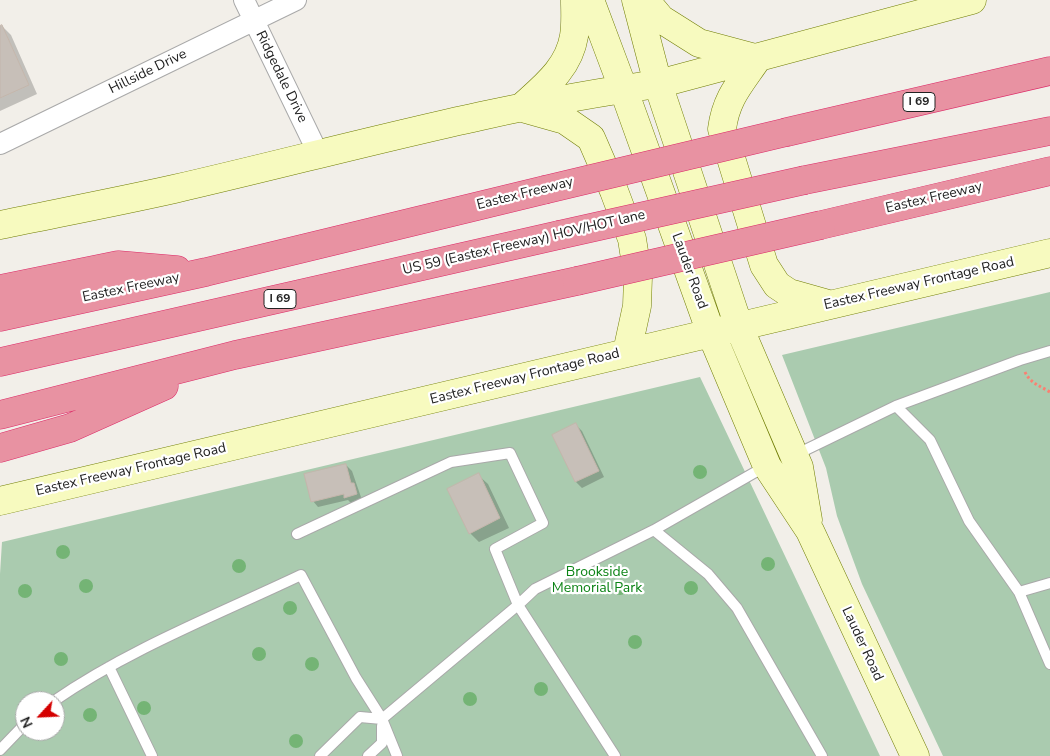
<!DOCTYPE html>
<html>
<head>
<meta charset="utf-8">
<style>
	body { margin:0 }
	#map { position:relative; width:1050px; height:756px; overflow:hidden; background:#f2efe9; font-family:"Nunito Sans",sans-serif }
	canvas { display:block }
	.north { position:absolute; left:15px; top:691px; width:50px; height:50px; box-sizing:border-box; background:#fff; border:1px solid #a7a7a7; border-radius:50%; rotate:245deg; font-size:14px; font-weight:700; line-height:20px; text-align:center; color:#222 }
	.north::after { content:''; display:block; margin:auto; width:18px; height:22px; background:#d40000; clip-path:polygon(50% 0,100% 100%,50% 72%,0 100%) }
</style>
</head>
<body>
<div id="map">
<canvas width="1050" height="756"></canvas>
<div class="north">N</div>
</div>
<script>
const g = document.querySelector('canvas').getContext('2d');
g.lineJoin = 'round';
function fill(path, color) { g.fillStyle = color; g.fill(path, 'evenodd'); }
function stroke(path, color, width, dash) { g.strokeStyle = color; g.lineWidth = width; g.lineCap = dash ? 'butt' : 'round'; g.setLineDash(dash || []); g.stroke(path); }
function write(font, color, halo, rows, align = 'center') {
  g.font = font + ' "Nunito Sans",sans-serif'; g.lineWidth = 4.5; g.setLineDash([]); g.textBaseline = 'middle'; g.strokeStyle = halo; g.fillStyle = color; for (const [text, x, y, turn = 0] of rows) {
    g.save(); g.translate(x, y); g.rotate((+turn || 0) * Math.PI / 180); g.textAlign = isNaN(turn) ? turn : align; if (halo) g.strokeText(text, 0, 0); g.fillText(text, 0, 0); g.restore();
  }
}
const cemetery = new Path2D(`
	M1050,292V756H943L862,584L837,516L826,468L782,355Z
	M700,377L880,756H0V574L2,542ZM25,701H55V731H25Z`);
const shadow = new Path2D(`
	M2,26L11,35L37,94L0,111V27Z
	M576,425L582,431L604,477L582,488L576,482L554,435Z
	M346,465L352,471L362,500L351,503L348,500L318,507L313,501Z
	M478,475L488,484L509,528L479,542L470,533Z`);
const building = new Path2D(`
	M2,25L29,85L0,98V26Z
	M576,423L599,471L575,482L552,435Z
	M346,464L351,483H354L357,494L344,498V494L311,502L304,474Z
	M479,473L500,518L469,534L447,489Z`);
const path = new Path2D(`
	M1025,372C1030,383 1040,386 1050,392`);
const lane = new Path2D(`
	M896,406L930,440L969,521L1019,592L1050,664
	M795,455L896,406L1020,360L1050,351
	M654,530L708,574L737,608L822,756
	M297,534L451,462L510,453L543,523L495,549L518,605L615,756
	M1019,592L1050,583
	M109,667L152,756
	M54,701C129,649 219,614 301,575L356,678L382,719L397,756
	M0,750L25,724
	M320,756L360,717L382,719L518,605L535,589L654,530L766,466
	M368,756L382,743V726`);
const street = new Path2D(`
	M244,0L318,153
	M0,144L296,0`);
const secondary = new Path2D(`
	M590,0L623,88L711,333L767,466L810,531L915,756
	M636,0L658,84L739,327L799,467L808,520
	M645,0L661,19L699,43L755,58
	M757,59C740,84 726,98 722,129L764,265L777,285L789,293L828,304
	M522,107C544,87 569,68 574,36C576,24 575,11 575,0
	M526,109L565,120L591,138L614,191L632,239L638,277L637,306L627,352
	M0,225C58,213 116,202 174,189C335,152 495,106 658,84L972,0
	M0,501L1050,253`);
const highway = new Path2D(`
	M787,132L1050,71
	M805,180L1050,131
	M821,225L1050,171
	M0,289L118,265L177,270
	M0,317L206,272L544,190
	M0,362L559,235
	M0,415L235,355L577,281
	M0,448L70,428L164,386`);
const highwayBridge = new Path2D(`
	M544,190L787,132
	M559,235L805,180
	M577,281L821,225`);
const trees = [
	[700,472],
	[63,552],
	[768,564],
	[239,566],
	[86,586],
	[620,588],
	[691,588],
	[25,591],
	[290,608],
	[635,642],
	[259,654],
	[61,659],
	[312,664],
	[541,689],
	[470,699],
	[144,708],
	[90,715],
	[296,741]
];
const shields = [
	[919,102,32],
	[280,299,32]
];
const shieldNames = [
	["I 69",919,102],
	["I 69",280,299]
];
const streetNames = [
	["Hillside Drive",148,72,-26],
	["Ridgedale Drive",281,77,64],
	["Eastex Freeway",525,194,-14],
	["Eastex Freeway",934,198,-13],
	["US 59 (Eastex Freeway) HOV/HOT lane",524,243,-13],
	["Lauder Road",689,271,70],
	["Eastex Freeway Frontage Road",919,284,-13],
	["Eastex Freeway",131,288,-12],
	["Eastex Freeway Frontage Road",525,377,-14],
	["Eastex Freeway Frontage Road",131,470,-13],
	["Lauder Road",862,644,65]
];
const parkNames = [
	["Brookside",597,573],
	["Memorial Park",597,589]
];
fill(cemetery, '#aacbaf');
fill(shadow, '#0003');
fill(building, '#c7bfb8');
stroke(building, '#c4b6ab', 1);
stroke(lane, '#a9a9a9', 12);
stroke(street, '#a9a9a9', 22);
stroke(secondary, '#707d05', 29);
stroke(highway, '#dc2a67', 29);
stroke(path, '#fa8072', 3, [2.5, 2.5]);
stroke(lane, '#fff', 10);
stroke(street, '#fff', 20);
stroke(secondary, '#f7fabf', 28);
stroke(highway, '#e892a2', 28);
stroke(highwayBridge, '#dc2a67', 29, []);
stroke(highwayBridge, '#e892a2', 28);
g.fillStyle = '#74b475';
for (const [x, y] of trees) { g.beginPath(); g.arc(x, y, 7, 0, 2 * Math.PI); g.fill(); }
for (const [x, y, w] of shields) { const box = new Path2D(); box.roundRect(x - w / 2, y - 9.5, w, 19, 4); g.fillStyle = '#fff'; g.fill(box); stroke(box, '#222', 1); }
write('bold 12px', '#222', null, shieldNames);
write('14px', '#222', '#fff', streetNames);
write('14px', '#0c8416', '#fff', parkNames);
</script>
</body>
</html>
